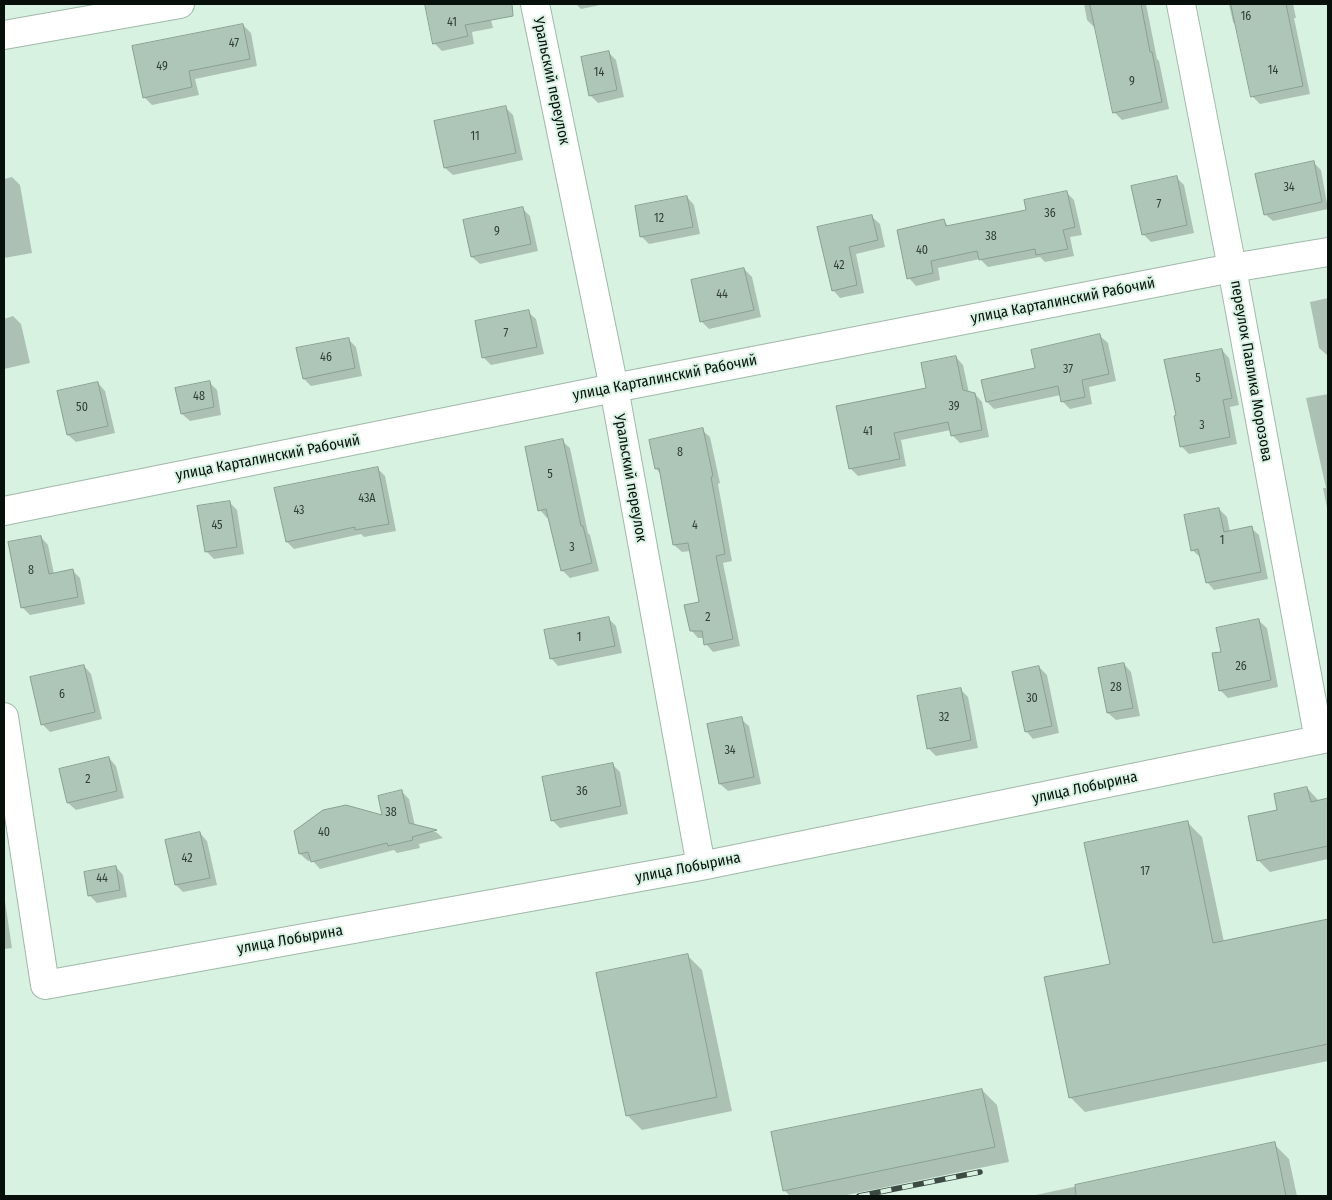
<!DOCTYPE html>
<html>
<head>
<meta charset="utf-8">
<style>
	body { margin:0 }
	#map { position:relative; width:1332px; height:1200px; overflow:hidden; background:#d8f2e2; font-family:"Fira Sans Condensed",sans-serif }
	canvas { display:block }
	.frame { position:absolute; inset:0; border:5px solid #07100b; pointer-events:none }
</style>
</head>
<body>
<div id="map">
<canvas width="1332" height="1200"></canvas>
<div class="frame"></div>
</div>
<script>
const g = document.querySelector('canvas').getContext('2d');
g.lineJoin = 'round';
function fill(path, color) { g.fillStyle = color; g.fill(path, 'evenodd'); }
function stroke(path, color, width, dash) { g.strokeStyle = color; g.lineWidth = width; g.lineCap = dash ? 'butt' : 'round'; g.setLineDash(dash || []); g.stroke(path); }
function write(font, color, halo, rows, align = 'center') {
  g.font = font + ' "Fira Sans Condensed",sans-serif'; g.lineWidth = 4; g.setLineDash([]); g.textBaseline = 'middle'; g.strokeStyle = halo; g.fillStyle = color; for (const [text, x, y, turn = 0] of rows) {
    g.save(); g.translate(x, y); g.rotate((+turn || 0) * Math.PI / 180); g.textAlign = isNaN(turn) ? turn : align; if (halo) g.strokeText(text, 0, 0); g.fillText(text, 0, 0); g.restore();
  }
}
const shadow = new Path2D(`
	M426,4H487L493,28L472,32L474,44L442,51L434,43Z
	M576,4H605L581,9Z
	M1084,4H1146L1157,59L1159,61L1169,109L1122,120L1114,112L1096,28H1095L1087,20Z
	M1229,4H1293L1296,18H1294L1310,94L1260,104L1252,96L1237,26L1233,22Z
	M243,25L251,33L257,66L195,79L199,95L152,105L144,97Z
	M608,52L616,60L624,97L598,103L590,95Z
	M505,107L513,115L523,160L453,175L445,168Z
	M1313,162L1321,170L1328,209L1273,221L1265,214Z
	M12,177L20,185L32,253L4,258V179Z
	M1176,177L1184,185L1194,233L1151,242L1143,234Z
	M1066,192L1074,200L1082,235L1070,237L1074,256L1045,262L1040,257L988,267L980,259L938,268L940,280L916,286L909,278L944,221L949,227L1028,211Z
	M687,197L694,205L700,234L649,244L641,236Z
	M523,209L530,216L538,251L480,264L472,257Z
	M872,217L880,224L885,247L856,254L864,293L840,298L833,290L818,228Z
	M744,269L752,277L761,317L709,329L701,321Z
	M1328,298V355H1327L1319,348L1310,302Z
	M528,312L536,319L544,354L491,365L483,357Z
	M13,316L21,324L30,363L4,369V319Z
	M1100,336L1108,343L1116,381L1089,387L1092,404L1070,409L1063,402L1061,395L994,409L987,402L1037,369Z
	M348,339L356,347L362,376L311,386L304,379Z
	M1222,350L1229,358L1239,405L1230,407L1237,444L1189,454L1181,446Z
	M956,357L963,365L969,393L975,394L982,402L989,437L960,443L952,435L951,430L901,440L906,466L858,476L850,468L927,389Z
	M209,382L217,390L221,415L190,421L182,414L177,389Z
	M98,383L105,391L115,433L76,442L68,435Z
	M1328,394V513L1323,488H1326L1306,398Z
	M702,430L710,437L720,483L718,484L732,561L723,563L740,646L713,652L706,644L704,638H698L691,630L700,603L690,551L682,552L674,545L661,474L656,469Z
	M562,441L570,448L588,533L590,535L599,571L570,578L562,570L549,517L547,518L540,510Z
	M378,469L385,476L396,531L364,537L361,534L294,549L287,542Z
	M229,502L237,510L244,554L214,559L206,551Z
	M1219,509L1227,517L1230,532L1251,528L1259,535L1268,579L1214,590L1207,582L1201,557H1200L1192,550Z
	M41,537L48,545L54,574L72,570L80,578L85,604L30,615L22,607Z
	M609,619L616,626L622,653L558,666L551,658Z
	M1259,621L1267,628L1278,687L1228,698L1220,690L1223,653Z
	M1124,664L1131,672L1140,716L1116,720L1108,713L1099,669Z
	M84,666L91,674L102,719L50,732L42,724Z
	M1039,667L1047,675L1059,733L1033,739L1026,731Z
	M960,689L968,697L978,748L936,756L928,748Z
	M741,719L749,726L761,784L728,791L720,784Z
	M109,758L116,766L124,798L76,810L68,803Z
	M612,764L620,772L628,814L560,828L552,820Z
	M1307,788L1319,801L1328,799V859L1270,872L1258,860L1279,811Z
	M401,791L409,799L415,826L436,832L443,838L419,844L420,848L397,853L394,850L320,869L312,860L308,861L300,854L384,817Z
	M1188,823L1202,837L1224,942L1328,920V1061L1085,1112L1070,1097L1112,965Z
	M200,833L207,841L217,885L183,892L176,885Z
	M116,867L123,875L127,897L97,903L89,895Z
	M4,895L12,948L4,949Z
	M687,955L702,970L732,1111L642,1130L627,1115Z
	M982,1090L997,1105L1009,1162L842,1196H790L784,1190Z
	M1274,1144L1289,1159L1297,1196H1031Z`);
const building = new Path2D(`
	M425,4H512L513,16L465,25L468,36L433,44Z
	M1090,4H1141L1150,52H1152L1162,102L1113,113Z
	M1231,4H1286L1303,86L1251,97Z
	M243,24L250,59L189,71L192,87L143,98L132,46Z
	M609,51L617,90L589,96L581,57Z
	M506,106L516,153L444,168L434,121Z
	M1314,161L1322,202L1264,215L1255,174Z
	M1177,176L1187,225L1142,235L1131,186Z
	M1067,191L1075,227L1063,230L1068,249L1036,255L1035,249L979,260L977,251L931,261L933,273L907,279L897,230L944,219L946,226L1026,210L1024,200Z
	M687,196L693,227L640,237L635,206Z
	M523,207L531,244L471,257L463,220Z
	M872,215L878,240L849,247L857,285L832,291L817,227Z
	M744,268L754,310L700,322L691,280Z
	M529,310L537,347L482,358L475,321Z
	M1100,334L1109,374L1082,380L1085,397L1061,402L1058,386L986,402L981,380L1035,368L1031,350Z
	M349,338L355,368L303,379L296,348Z
	M1222,349L1232,398L1223,400L1230,437L1180,447L1174,416L1176,415L1164,360Z
	M956,356L963,390L975,393L982,430L951,436L948,422L894,433L900,459L849,469L836,406L926,388L921,363Z
	M210,381L214,407L181,414L175,388Z
	M98,382L108,426L67,435L57,391Z
	M703,428L713,476L711,477L725,554L716,556L733,639L704,645L702,631H690L684,605L699,602L688,543L673,545L659,468L655,469L649,440Z
	M563,439L581,526H583L592,563L561,571L546,509L538,511L525,447Z
	M378,467L389,524L355,530V527L286,542L274,488Z
	M230,501L237,547L205,552L197,506Z
	M1219,508L1224,532L1252,526L1261,572L1206,583L1198,549L1191,551L1184,515Z
	M41,536L49,574L73,569L78,597L21,608L8,542Z
	M609,617L615,646L550,659L544,630Z
	M1259,619L1271,680L1219,691L1212,653L1221,652L1216,628Z
	M1124,663L1133,708L1107,713L1098,668Z
	M84,665L95,712L41,725L30,677Z
	M1039,666L1052,726L1025,732L1012,672Z
	M961,688L971,740L927,749L917,696Z
	M742,717L754,777L719,784L707,724Z
	M109,757L117,791L67,803L59,769Z
	M613,763L621,806L551,821L542,777Z
	M1307,787L1311,802L1328,798V846L1257,861L1248,816L1277,810L1274,794Z
	M402,790L409,823L437,830L412,837L413,840L388,846L387,843L311,862L308,852L299,854L294,831L323,810L346,805L382,815L378,796Z
	M1188,821L1213,943L1328,919V1044L1069,1098L1044,977L1110,964L1084,843Z
	M200,832L210,878L175,885L165,840Z
	M116,866L120,890L88,896L84,872Z
	M688,954L717,1097L626,1116L596,973Z
	M982,1089L995,1147L783,1191L771,1132Z
	M1275,1142L1286,1196H1076L1075,1185Z`);
const minor = new Path2D(`
	M535,4L614,388L701,866
	M1181,4L1232,268L1319,740
	M4,35L180,4
	M4,511L614,388L1232,268L1328,252
	M4,717L45,985L701,866L1328,738`);
const rail = new Path2D(`
	M859,1196L980,1172`);
const numberNames = [
	["16",1246,17],
	["41",452,23],
	["47",234,44],
	["49",162,67],
	["14",1273,71],
	["14",599,73],
	["9",1132,82],
	["11",475,137],
	["34",1289,188],
	["7",1159,205],
	["36",1050,214],
	["12",659,219],
	["9",497,232],
	["38",991,237],
	["40",922,251],
	["42",839,266],
	["44",722,295],
	["7",506,334],
	["46",326,358],
	["37",1068,370],
	["5",1198,379],
	["48",199,397],
	["39",954,407],
	["50",82,408],
	["3",1202,426],
	["41",868,432],
	["8",680,453],
	["5",550,475],
	["43А",367,499],
	["43",299,511],
	["45",217,526],
	["4",695,526],
	["1",1222,541],
	["3",572,548],
	["8",31,571],
	["2",708,618],
	["1",579,638],
	["26",1241,667],
	["28",1116,688],
	["6",62,695],
	["30",1032,699],
	["32",944,718],
	["34",730,751],
	["2",88,780],
	["36",582,792],
	["38",391,813],
	["40",324,833],
	["42",187,859],
	["17",1145,872],
	["44",102,879]
];
const streetNames = [
	["Уральский переулок",551,81,78],
	["улица Карталинский Рабочий",1063,301,-11],
	["переулок Павлика Морозова",1251,371,80],
	["улица Карталинский Рабочий",665,378,-11],
	["улица Карталинский Рабочий",268,458,-11],
	["Уральский переулок",630,478,80],
	["улица Лобырина",1085,788,-12],
	["улица Лобырина",688,868,-11],
	["улица Лобырина",290,940,-10]
];
fill(shadow, '#0003');
fill(building, '#aec6b7');
stroke(building, '#88a092', 1);
stroke(minor, '#a0b8a9', 30);
stroke(minor, '#fff', 28);
stroke(rail, '#3e4b44', 5.5);
stroke(rail, '#d8f2e2', 4, [11]);
write('12px', '#313e36', null, numberNames);
write('15px', '#07100b', '#d8f2e2', streetNames);
</script>
</body>
</html>
